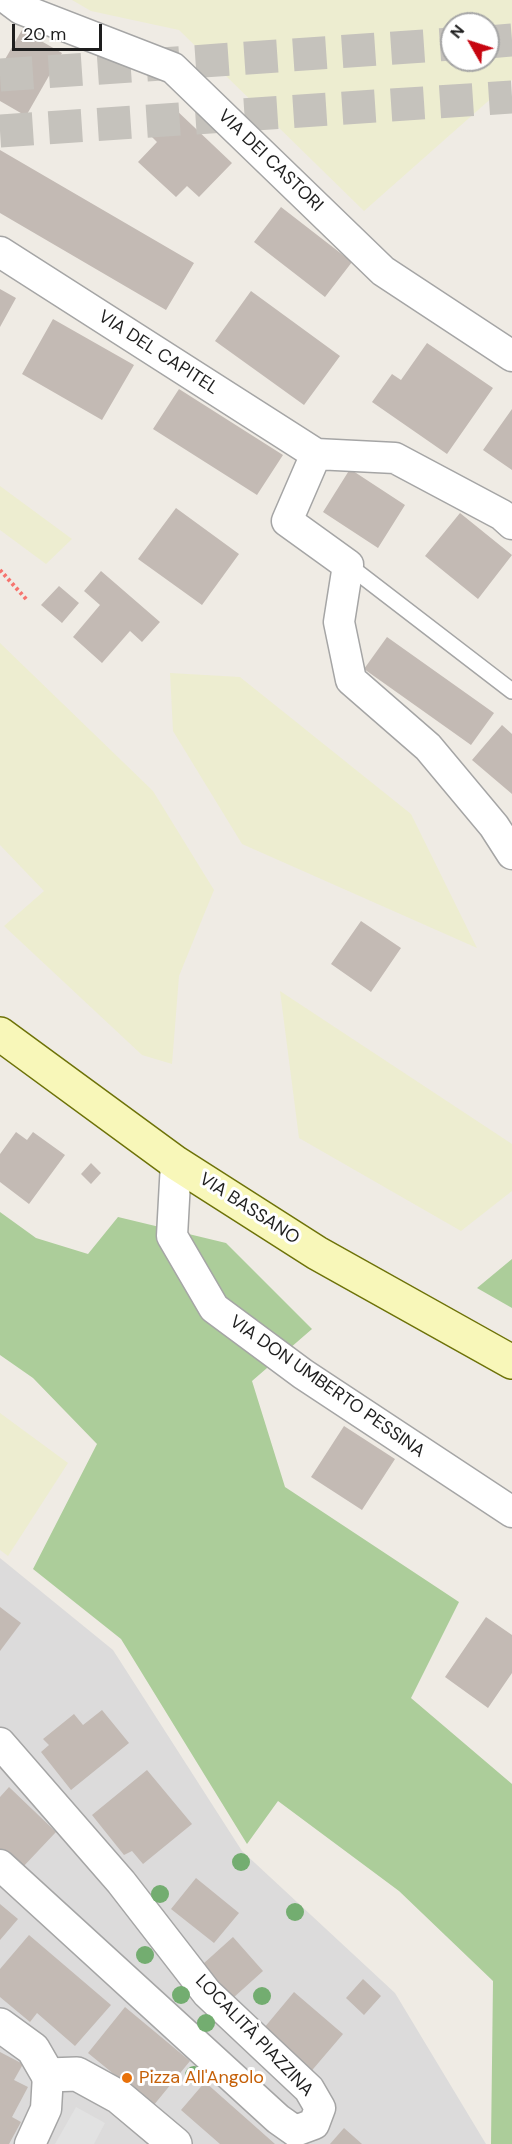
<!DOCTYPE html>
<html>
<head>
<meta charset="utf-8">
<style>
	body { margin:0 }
	#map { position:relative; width:512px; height:2144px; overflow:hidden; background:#efebe4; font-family:"DM Sans",sans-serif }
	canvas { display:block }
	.north { position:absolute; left:440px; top:12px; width:60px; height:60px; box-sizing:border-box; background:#fff; border:2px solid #a5a5a5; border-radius:50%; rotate:309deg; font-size:16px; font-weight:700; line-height:24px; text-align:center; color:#1e1e1e }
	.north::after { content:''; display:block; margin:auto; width:21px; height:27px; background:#c70510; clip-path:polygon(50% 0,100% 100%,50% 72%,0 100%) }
	.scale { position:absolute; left:12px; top:24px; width:90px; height:27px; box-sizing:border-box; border:3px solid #1e1e1e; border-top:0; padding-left:8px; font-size:18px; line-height:21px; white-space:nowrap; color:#1e1e1e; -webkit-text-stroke:4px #fff; paint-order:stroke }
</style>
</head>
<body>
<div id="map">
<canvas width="512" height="2144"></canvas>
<div class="north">N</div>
<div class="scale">20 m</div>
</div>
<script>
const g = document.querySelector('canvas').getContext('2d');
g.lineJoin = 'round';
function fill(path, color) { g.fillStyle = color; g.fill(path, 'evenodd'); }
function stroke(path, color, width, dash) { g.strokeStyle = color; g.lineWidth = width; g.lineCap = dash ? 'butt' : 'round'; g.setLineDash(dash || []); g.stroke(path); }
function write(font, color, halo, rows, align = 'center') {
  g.font = font + ' "DM Sans",sans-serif'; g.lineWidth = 6; g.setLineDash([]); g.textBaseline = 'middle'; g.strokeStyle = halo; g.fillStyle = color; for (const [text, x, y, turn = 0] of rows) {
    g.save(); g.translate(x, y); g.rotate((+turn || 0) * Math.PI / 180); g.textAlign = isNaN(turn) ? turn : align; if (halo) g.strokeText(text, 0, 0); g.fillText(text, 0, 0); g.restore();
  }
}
const residential = new Path2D(`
	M0,1558L113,1650L242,1851L395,1993L486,2144H0Z`);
const farmland = new Path2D(`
	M72,0H512V80L364,211L179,30L91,11ZM452,24H488V60H452Z
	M0,486L72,539L46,564L0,530Z
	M0,643L153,791L214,890L179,976L172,1064L142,1055L4,926L44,891L0,845Z
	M170,673L240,677L411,814L477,948L242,844L173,731Z
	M280,991L512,1144V1191L461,1231L299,1138Z
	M0,1413L68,1463L8,1556L0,1550Z`);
const forest = new Path2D(`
	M0,1212L36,1238L88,1254L118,1217L226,1243L312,1329L252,1381L285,1487L459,1602L411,1698L512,1784V2144H491L493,1981L399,1891L278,1801L247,1844L121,1639L33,1569L97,1444L33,1378L0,1355Z
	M512,1259V1308L477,1288Z`);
const parking = new Path2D(`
	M76,2107L105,2123L94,2144H55Z`);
const building = new Path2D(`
	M22,30L62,53L26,116L0,101V68Z
	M174,108L232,163L199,197L187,186L176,197L138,162L157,142L150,135Z
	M0,150L194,263L166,310L0,213Z
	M281,207L352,262L325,297L254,242Z
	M0,289L16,298L0,327Z
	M251,291L340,356L304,405L215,341Z
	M53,319L134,365L102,420L22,374Z
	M427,343L493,388L447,454L372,402L392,374L401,380Z
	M179,389L283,455L257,495L153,429Z
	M512,409V470L483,450Z
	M350,469L405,505L378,548L323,512Z
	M176,508L239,554L202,605L138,559Z
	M460,513L512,555L478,599L425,556Z
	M101,571L160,622L142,642L130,631L102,663L73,637L100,605L84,591Z
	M59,586L79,603L62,623L41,605Z
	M387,637L494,713L471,745L364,669Z
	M502,725L512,734V794L472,760Z
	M361,921L401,948L371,992L331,964Z
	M16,1132L27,1140L33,1132L65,1155L29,1204L0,1182V1154Z
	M91,1163L101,1173L91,1184L81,1174Z
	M344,1426L395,1459L362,1510L311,1477Z
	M0,1607L21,1623L0,1651Z
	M486,1617L512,1635V1673L488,1708L445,1677Z
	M102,1710L129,1743L71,1790L41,1752L49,1745L43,1739L74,1714L83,1725Z
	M147,1770L192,1824L143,1864L132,1851L124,1855L92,1815Z
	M9,1787L56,1832L21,1869L0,1849V1797Z
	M196,1878L239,1913L214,1943L171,1909Z
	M0,1904L18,1919L0,1940Z
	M29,1935L111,2005L75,2046L37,2013L30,2022L0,1997V1969Z
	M233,1937L263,1971L233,1998L203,1964Z
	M363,1979L381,1996L364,2015L346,1998Z
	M294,1992L343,2034L308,2075L259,2034Z
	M125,2007L190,2061L153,2106L88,2053Z
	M0,2052L23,2064L14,2080L28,2087L12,2117L21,2122L9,2144H0Z
	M205,2082L275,2144H220L181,2110Z
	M344,2128L362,2144H330Z`);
const trunkTunnel = new Path2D(`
	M488,42L512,40
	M0,75L452,44
	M0,131L512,97`);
const path = new Path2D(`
	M0,570L27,600`);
const service = new Path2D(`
	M348,565L512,691`);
const minor = new Path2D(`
	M9,0L21,9L173,68L383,271L512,356
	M0,252L316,454L395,458L502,515L512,524
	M316,454L287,521L348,565L339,622L351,680L428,747L494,826L512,854
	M176,1163L172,1236L214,1308L303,1374L512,1512
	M0,1743L121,1882L207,1993L309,2089L320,2108L314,2124L295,2131L278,2119L0,1865
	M30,2144L46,2109L48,2075`);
const tertiary = new Path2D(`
	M0,2025L33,2049L48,2075L77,2074L119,2097L175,2144`);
const secondary = new Path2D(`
	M0,1034L176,1163L317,1253L512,1362`);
const trees = [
	[241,1862],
	[160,1894],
	[295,1912],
	[145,1955],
	[181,1995],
	[262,1996],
	[206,2023],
	[194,2075]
];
const markers = [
	[127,2078,6,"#e8710a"]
];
const streetNames = [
	["VIA DEI CASTORI",270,161,44],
	["VIA DEL CAPITEL",158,353,33],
	["VIA BASSANO",249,1209,33],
	["VIA DON UMBERTO PESSINA",327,1387,35],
	["LOCALITÀ PIAZZINA",254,2036,46]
];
const foodNames = [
	["Pizza All'Angolo",139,2078]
];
fill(residential, '#dcdbdb');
fill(farmland, '#ededd0');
fill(forest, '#accd9a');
fill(parking, '#e2e2e2');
fill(building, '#c3bab4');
stroke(trunkTunnel, '#c5c2bc', 33, [33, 16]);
stroke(service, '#a5a5a5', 18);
stroke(minor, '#a5a5a5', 33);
stroke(tertiary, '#a5a5a5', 36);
stroke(secondary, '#6d7208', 36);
stroke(path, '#f6746e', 4, [3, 3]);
stroke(service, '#fff', 15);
stroke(minor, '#fff', 30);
stroke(tertiary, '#fff', 33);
stroke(secondary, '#f8f7b9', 33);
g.fillStyle = '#73ad70';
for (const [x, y] of trees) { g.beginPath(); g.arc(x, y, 9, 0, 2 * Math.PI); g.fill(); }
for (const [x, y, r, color] of markers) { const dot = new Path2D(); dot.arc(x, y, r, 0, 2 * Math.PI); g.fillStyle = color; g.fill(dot); stroke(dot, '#fff', 2); }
write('18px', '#1e1e1e', '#fff', streetNames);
write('18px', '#c56008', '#fff', foodNames, 'left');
</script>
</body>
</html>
